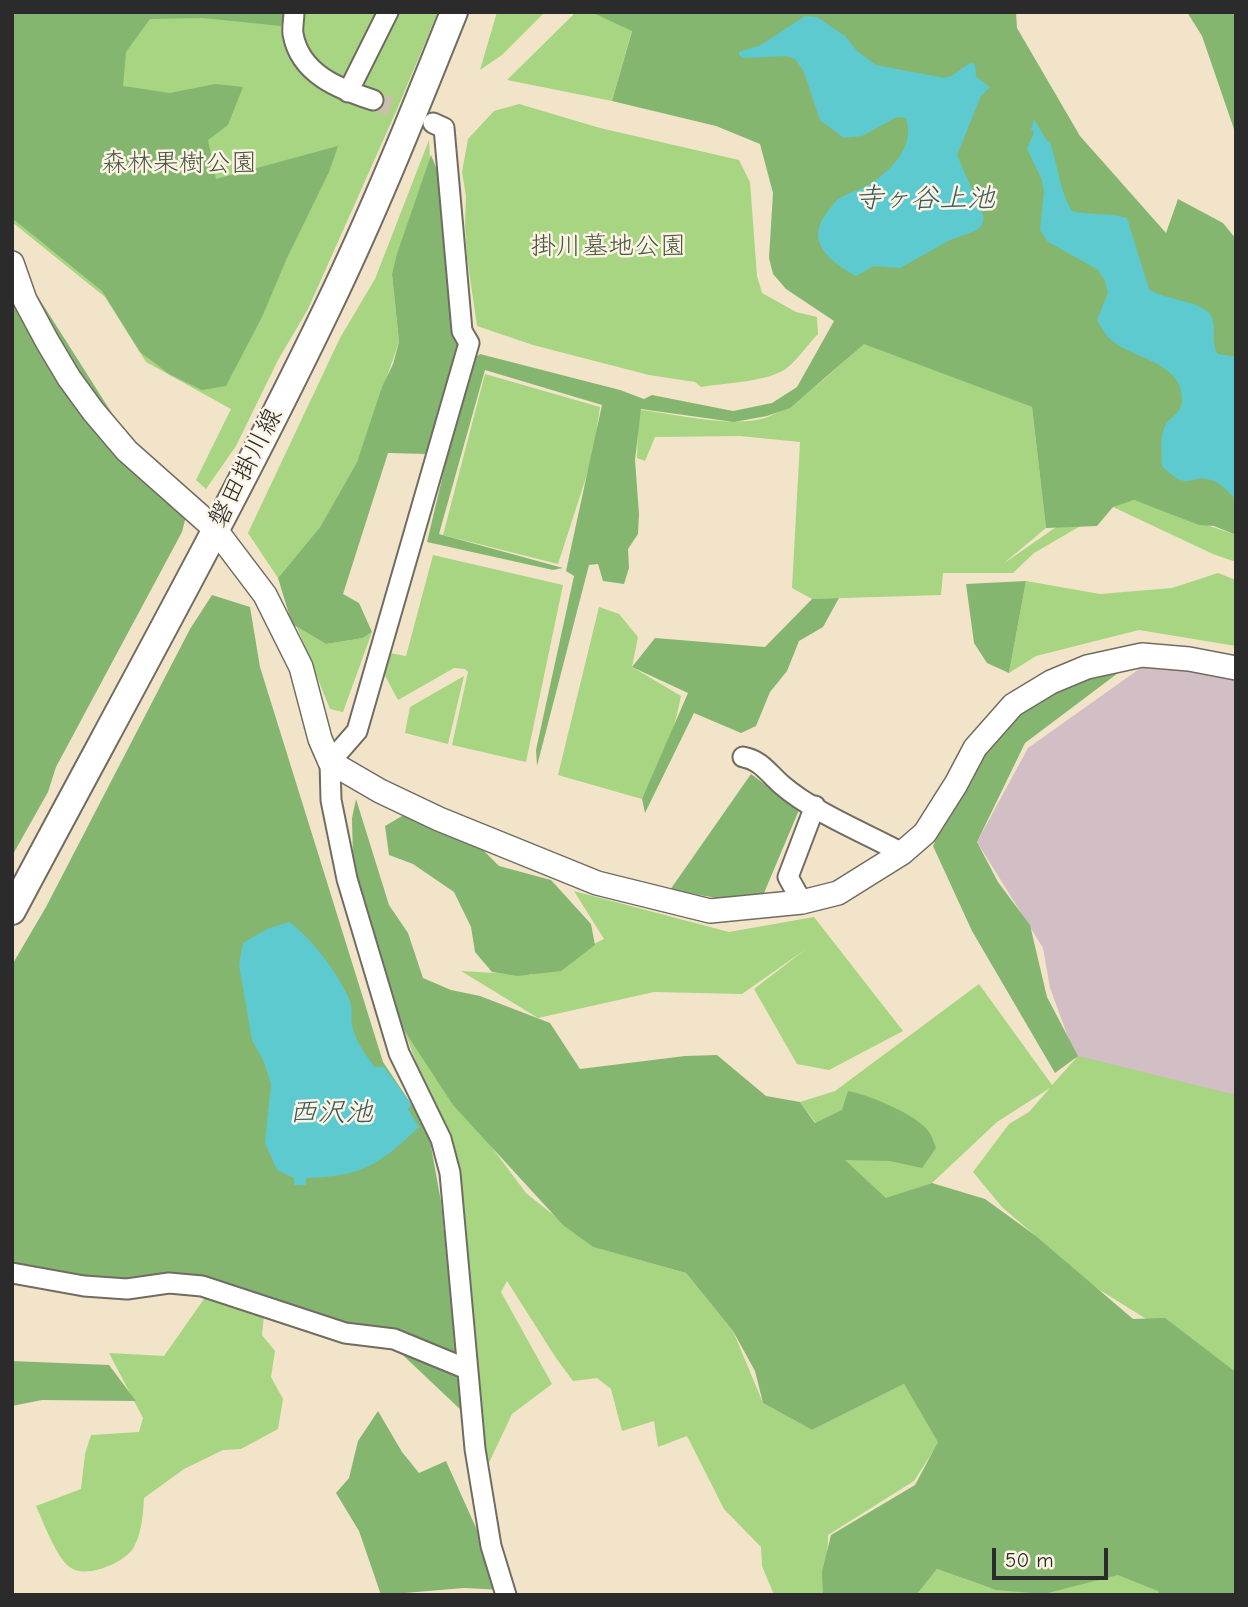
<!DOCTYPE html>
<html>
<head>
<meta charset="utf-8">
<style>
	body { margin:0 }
	#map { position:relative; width:1248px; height:1607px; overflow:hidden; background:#f2e4c8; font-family:"Comic Neue",sans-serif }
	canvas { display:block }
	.frame { position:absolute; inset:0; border:14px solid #2b2b2b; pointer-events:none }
	.scale { position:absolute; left:992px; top:1548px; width:116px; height:32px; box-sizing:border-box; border:4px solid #2b2b2b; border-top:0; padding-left:9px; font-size:21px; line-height:24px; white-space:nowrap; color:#2b2b2b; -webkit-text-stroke:5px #fcf5e5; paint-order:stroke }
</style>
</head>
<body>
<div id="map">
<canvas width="1248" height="1607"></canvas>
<div class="frame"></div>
<div class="scale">50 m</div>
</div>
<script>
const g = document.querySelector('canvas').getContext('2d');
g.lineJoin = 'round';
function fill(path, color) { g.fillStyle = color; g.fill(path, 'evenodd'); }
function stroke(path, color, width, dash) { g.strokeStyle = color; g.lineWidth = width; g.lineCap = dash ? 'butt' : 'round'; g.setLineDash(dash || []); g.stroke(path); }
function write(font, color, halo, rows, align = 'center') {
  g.font = font + ' "Comic Neue","Klee One",sans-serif'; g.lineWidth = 5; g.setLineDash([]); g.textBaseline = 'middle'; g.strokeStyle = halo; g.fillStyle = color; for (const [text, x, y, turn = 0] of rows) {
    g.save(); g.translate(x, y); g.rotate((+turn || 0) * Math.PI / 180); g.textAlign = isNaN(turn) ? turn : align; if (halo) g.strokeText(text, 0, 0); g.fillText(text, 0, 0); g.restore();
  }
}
const industrial = new Path2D(`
	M1175,664L1236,677V1098L1078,1064L1050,988L1043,948L977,842L1028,748L1142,667Z`);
const green = new Path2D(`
	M12,12H438L398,107L308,309L278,360L236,446L206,489L196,480L231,409L146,362L105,297L12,222Z
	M497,12H545L502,55L480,70Z
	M576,12H591L632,30L612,101L507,80Z
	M519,104L600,128L739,160L750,182L757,276L762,293L796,312L817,317L818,334C808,344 799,358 788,367C771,382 724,383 701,387L695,382L649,375L533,345L477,326L467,257L465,225L466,196L462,172L468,139L494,111Z
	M429,140L430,159L392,274L399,342L357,462L320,527L278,578L248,533L340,338L375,279Z
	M864,343L1032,407L1046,528L1003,564L1082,509L1134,500L1236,535V562L1213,554L1113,507L1034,553L1013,573H943L941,595L812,599L792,588L800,442L740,436L655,437L645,461L637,458L638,416L641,410C675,414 733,428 765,418C798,407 838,366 864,343Z
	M485,374L600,407L593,456L558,564L443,535Z
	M433,555L563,585L526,762L452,745L468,672L465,669L454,668L398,700L383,672L389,653L406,656Z
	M1218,573L1236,580V646L1139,630L1036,656L1009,673L1026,581L1100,594L1172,588Z
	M599,607L619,614L638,637L632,667L681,696C674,732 662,768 642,799L558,775Z
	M297,627L326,644L363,638L372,632L343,712L330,709Z
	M464,676L448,744L405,733L410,707Z
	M574,891L729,932L814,917L903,1031L829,1070L797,1064L754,989L806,949L742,994L654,992L538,1018L461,971L531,975L604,939Z
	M979,984L1052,1085L1078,1056L1236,1095V1375L1095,1287L1002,1207L973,1172L1009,1124L1029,1112L1050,1088L997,1122L932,1183L886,1199L844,1160L800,1102L835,1091Z
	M404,1030L526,1193L593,1247L686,1273L733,1331L763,1403L812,1430L904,1384L939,1442L914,1481L828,1535L826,1595H774L762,1566L761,1547L724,1509L687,1436L658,1447L654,1421L622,1431L611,1389L597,1378L573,1381L556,1358L507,1281L501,1292L552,1384L512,1414L486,1469L464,1317L467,1251L456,1155L434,1110Z
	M211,1289L265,1306L262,1335L275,1351L271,1377L283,1399L278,1429L241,1449L223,1450L184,1469L144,1498C143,1515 142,1531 134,1547C126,1562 87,1579 71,1568C56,1558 44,1523 36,1506L81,1489L85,1454L91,1435L139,1432L143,1418L109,1353L164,1356Z
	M937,1569L990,1588L1121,1573L1159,1591L1160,1595H915Z`);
const forest = new Path2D(`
	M12,12H287L281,26L203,18L150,19L126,52L123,86L170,93L215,84L243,87L228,125L208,140L216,179L338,146L329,172L287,258L262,317L226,386L202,390L169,374L140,352L102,291L12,218Z
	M591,12H1016L1017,28L1080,136L1166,233L1178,199L1223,223L1236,239V535L1214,526L1199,525L1134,500L1113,507L1097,526L1046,528L1032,407L864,344L790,408L767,416L734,422L641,409L635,460L639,514L638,534L628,549L629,568L624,584L603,581L598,564L589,565L537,766L536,750L574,576L566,571L602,405L485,370L439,534L563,568L553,570L427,542L470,361L480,354L620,390L644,399L652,395L733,411L772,403L797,387L834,321L786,289L773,274L769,258L773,193L760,144L716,126L612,101L632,31Z
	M1187,12H1236V135L1202,36Z
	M431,155L444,187L463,344L428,454L388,453L343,594L359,603L372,632L363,638L326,644L292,624L278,578L320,527L357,462L382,387L393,364L399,342L392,274L397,254Z
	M12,256L155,481L187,512L182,532L56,767L48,792L12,856Z
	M1026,581L1009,673L987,663L974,643L966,584Z
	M212,595L250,607L260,667L383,1062L428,1129L441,1202L462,1411L390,1343L265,1306L200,1275L127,1289L12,1273V965L46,907L190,629Z
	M839,598L823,627L799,641L787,671L770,692L756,726L741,733L694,713L645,813L642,799L688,693L632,667L655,638L765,647L812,599Z
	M1142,655L1025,743L977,842L998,882L1030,925L1047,997L1078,1056L1055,1073L972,931L933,846L981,742L1036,692Z
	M751,774L799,810L764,893L723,899L670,890Z
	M414,793L449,816L499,866L551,880L591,924L595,945L561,971L518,976L492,972L475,952L471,927L454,892L413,864L389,855L385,826L402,816Z
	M356,799L389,905L408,933L423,978L451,990L480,996L550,1023L580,1069L685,1056L717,1055L766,1096L800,1102L815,1123L842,1110L848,1091C867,1094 918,1115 929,1132C932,1136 934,1143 936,1148L922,1168L890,1161L845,1160L886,1198L932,1183L985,1199L1036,1236L1133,1319L1165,1318L1233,1370L1236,1373V1595H1160L1158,1591L1118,1575L1044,1594L996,1590L937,1569L916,1595H823L822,1572L831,1535L915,1485L938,1442L904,1384L812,1430L763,1403L755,1371L733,1331L686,1273L593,1247L563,1225L453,1105L404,1030L386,990L372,943L353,862L352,818Z
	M12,1361L109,1365L136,1401L42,1400L12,1406Z
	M378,1411L402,1452L419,1473L446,1461L504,1590L464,1588L381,1595L359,1531L336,1493L349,1478L358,1441Z`);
const water = new Path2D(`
	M805,16L817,17L845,36L857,51L876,65L944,78L953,75L970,63L975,64L976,77L990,87L981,96L957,155L984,218L981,226L975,231L950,240L900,268L874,266L856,276C833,263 804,243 826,214C830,209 835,201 840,198C847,193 857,191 865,187C889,173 916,148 906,118L897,117L862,136L844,138L820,120L804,72L795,59L786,56L743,58L739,55V52L761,45Z
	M1034,119L1047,141L1050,142C1058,165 1059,190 1072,211C1090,216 1109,212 1127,218L1149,289C1163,300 1204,301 1211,316C1217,328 1210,342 1218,354L1236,357V499C1229,493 1222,484 1214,481C1189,471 1190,495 1162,466C1162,454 1159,435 1166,424C1172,416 1181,413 1182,402C1185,361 1130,359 1109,338C1104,333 1100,325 1097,320L1108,293L1105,281L1097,269L1048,242L1040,230L1044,192L1042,180L1027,149L1034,132L1031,129Z
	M289,922C312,938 339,975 350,1001C353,1010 350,1020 353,1029C357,1043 366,1056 375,1067H384L412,1105L408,1109L419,1127C380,1164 362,1177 306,1178V1185H294V1178L277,1170L265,1143L271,1084L264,1062L252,1040L239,965L243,943L267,929Z`);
const minorTunnel = new Path2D(`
	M373,100L425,120`);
const minor = new Path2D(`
	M294,12C294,19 292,28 293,34C300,74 339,89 373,100
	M348,92L388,12
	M433,123L444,128L462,331L469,343L357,731L330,762L331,800L347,879L399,1053L441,1139L450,1173L475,1449L491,1546L506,1595
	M743,757C761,760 768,773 782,785C813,812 865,833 902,853
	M802,902L788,877L815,806
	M12,1273L84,1286L127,1289L169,1283L202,1286L345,1333L394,1339L467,1369`);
const tertiary = new Path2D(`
	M12,263L25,300L47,341L69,378L93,411L127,451L215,529L265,595L301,667L320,739L330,762L380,791L439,819L597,883L710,911L802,902L838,893L902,853L925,833L956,784L975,748L1013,705L1051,682L1087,667L1142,655L1189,659L1236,668`);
const secondary = new Path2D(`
	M12,911C118,711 229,513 327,309C374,212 414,112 454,12`);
const parkNames = [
	["森林果樹公園",179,164],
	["掛川墓地公園",608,247]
];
const streetNames = [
	["磐田掛川線",246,468,-63]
];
const waterNames = [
	["寺ヶ谷上池",925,199],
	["西沢池",331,1113]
];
fill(industrial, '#d2bec5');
fill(green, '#a7d582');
fill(forest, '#85b670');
fill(water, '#5dcad0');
stroke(minorTunnel, '#cabfa9', 19, [19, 10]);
stroke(minor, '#716c62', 23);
stroke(tertiary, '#716c62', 26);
stroke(secondary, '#716c62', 30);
stroke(minor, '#fff', 19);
stroke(tertiary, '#fff', 23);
stroke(secondary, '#fff', 26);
write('26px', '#4a5641', '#fcf5e5', parkNames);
write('26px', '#2b2b2b', '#fcf5e5', streetNames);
write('italic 28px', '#3a5b5d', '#fcf5e5', waterNames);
</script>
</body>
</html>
